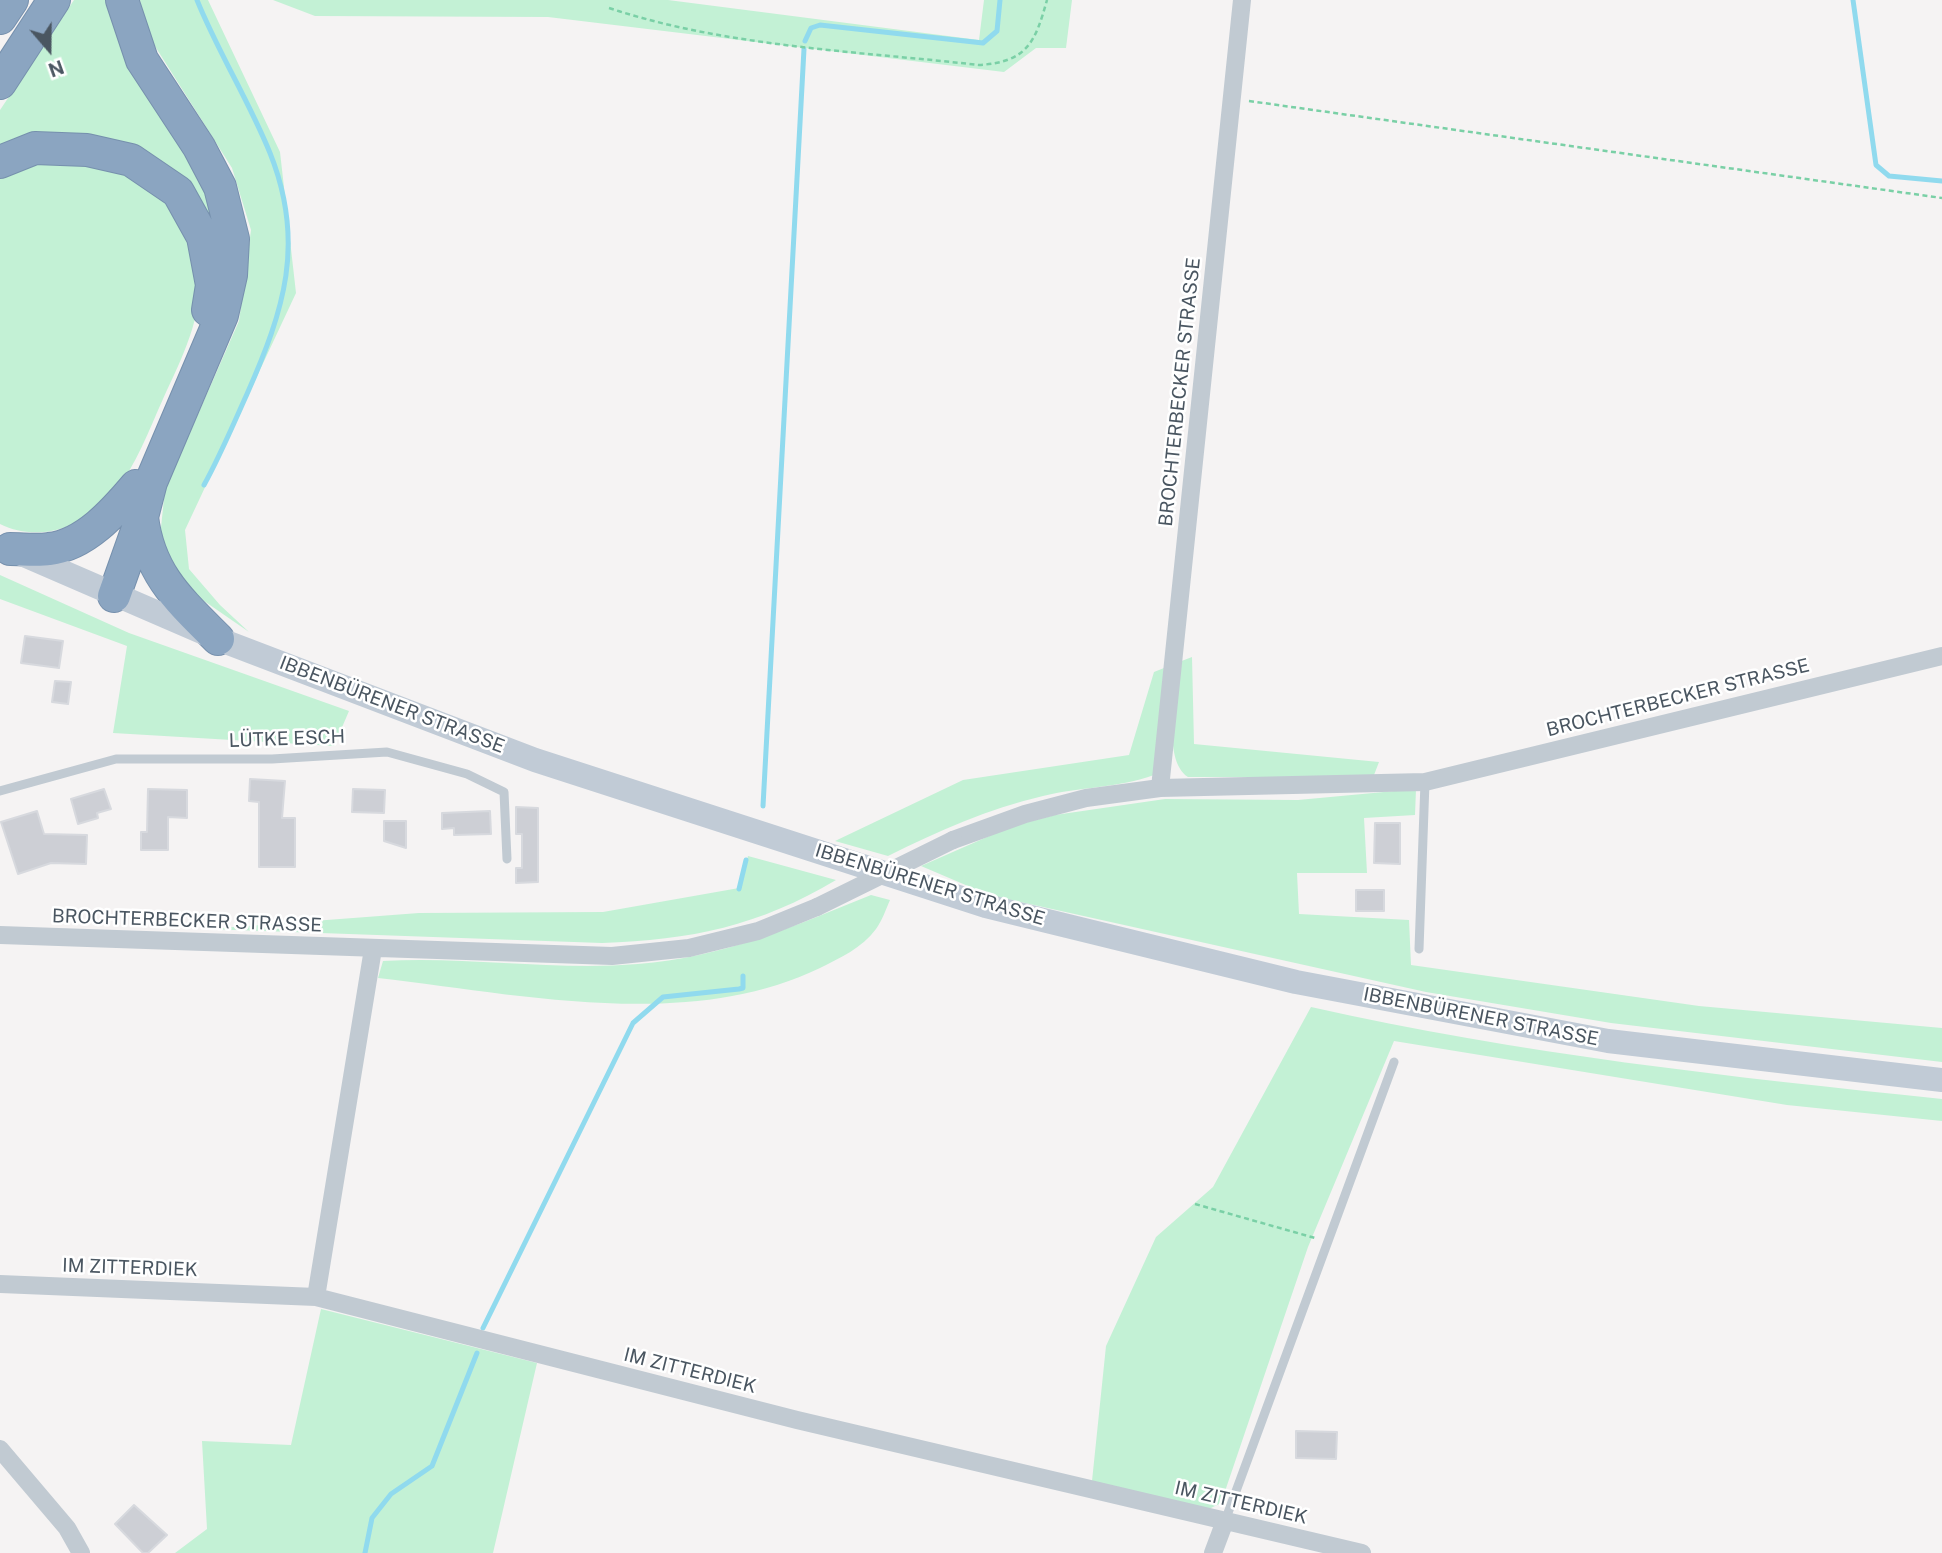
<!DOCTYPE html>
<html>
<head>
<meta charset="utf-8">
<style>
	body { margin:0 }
	#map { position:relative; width:1942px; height:1553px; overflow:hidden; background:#f5f3f3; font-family:"Public Sans",sans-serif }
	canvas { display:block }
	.north { position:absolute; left:14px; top:14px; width:70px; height:70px; -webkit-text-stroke:5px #fff; paint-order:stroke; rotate:160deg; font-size:19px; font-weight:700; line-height:28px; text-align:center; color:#4a5661 }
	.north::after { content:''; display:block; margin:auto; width:24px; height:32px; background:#4a5661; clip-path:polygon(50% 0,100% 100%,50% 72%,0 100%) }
</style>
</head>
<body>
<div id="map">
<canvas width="1942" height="1553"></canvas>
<div class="north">N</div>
</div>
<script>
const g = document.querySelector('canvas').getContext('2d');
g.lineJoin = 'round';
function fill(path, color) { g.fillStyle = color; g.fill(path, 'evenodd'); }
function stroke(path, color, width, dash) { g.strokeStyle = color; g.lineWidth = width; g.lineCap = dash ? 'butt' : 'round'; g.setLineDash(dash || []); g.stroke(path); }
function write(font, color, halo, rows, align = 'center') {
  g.font = font + ' "Public Sans",sans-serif'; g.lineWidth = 5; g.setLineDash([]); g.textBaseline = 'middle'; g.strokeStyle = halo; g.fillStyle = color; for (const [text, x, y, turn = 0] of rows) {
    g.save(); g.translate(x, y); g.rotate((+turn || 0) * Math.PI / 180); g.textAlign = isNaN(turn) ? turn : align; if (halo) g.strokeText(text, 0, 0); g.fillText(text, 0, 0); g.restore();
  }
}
const green = new Path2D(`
	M74,0H114L197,156L227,245L168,175L0,151V110Z
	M140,0H208L280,152L296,293L185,530L189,569L220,605L249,632L178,583L160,537L165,489L239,321L251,230L232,168L146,32Z
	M273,0H668L979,40L984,0H1072L1066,48H1036L1004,72L548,17L315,16Z
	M54,160C76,163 108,162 128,172C166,190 194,230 199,272C204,315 181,360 163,399C149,430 136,466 114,493C87,526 40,544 0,524V173Z
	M0,575L129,633L349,711L334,746L113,733L127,646L0,599Z
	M1192,657L1194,744L1379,762L1374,775L1349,777H1188C1161,759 1177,691 1179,662Z
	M1164,668L1154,775C1119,788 1079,787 1043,796C988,809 938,831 888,856L835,841L963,780L1129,755L1154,672Z
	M1416,789L1415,815L1364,818L1367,873H1297L1299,914L1409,920L1411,965L1699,1006L1942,1028V1062L1611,1023L1426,992L989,895L921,866L1012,826L1055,815L1165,799L1298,800Z
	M748,856L836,880C759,926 691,940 602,943L208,929L419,913L603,912L739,888Z
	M871,895L890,900C886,909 882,921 876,929C862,948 840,958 820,968C688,1032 519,994 378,978L383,961C467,956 553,971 638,964C721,958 795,926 871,895Z
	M1311,1007C1518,1054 1731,1077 1942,1099V1121L1787,1105L1394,1041L1308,1247L1221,1503L1209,1509L1092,1481L1106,1346L1156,1237L1213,1187Z
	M321,1309L537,1363L493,1553H175L207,1529L202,1441L291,1445Z`);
const stream = new Path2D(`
	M197,0C218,52 249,101 270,153C306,243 284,310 247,394C233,425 220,456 204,485
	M1853,0L1876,165L1889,176L1942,181
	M805,41L811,28L820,25L983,43L997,31L1000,0
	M763,806L804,49
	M739,889L746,860
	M483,1328L633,1023L663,997L739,989L743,988V976
	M365,1553L372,1518L391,1494L432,1466L477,1353`);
const building = new Path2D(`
	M25,636L63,641L59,668L21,663Z
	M55,681L71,682L68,704L52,702Z
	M250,779L285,781L282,818H295V867H259V802L249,801Z
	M104,789L111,809L97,813L98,818L78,824L71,799Z
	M148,789L187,790V818L168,817V850H141V832H147Z
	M353,789L385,790L384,813L352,812Z
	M516,807L538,808V882L516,883V868H522V834H516Z
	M37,811L44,834L87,835L86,864L51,863L18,874L1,822Z
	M490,811L491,834L454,835V828L442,829V813Z
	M384,821H406V848L384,841Z
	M1375,823H1400V864L1374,863Z
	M1356,890H1384V911H1356Z
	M1296,1431L1337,1432L1336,1459L1296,1458Z
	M134,1505L167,1535L148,1553H143L115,1524Z`);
const path = new Path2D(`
	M609,8C727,47 856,51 979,65C1027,62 1035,43 1047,0
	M1249,101L1942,198
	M1195,1204L1315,1238`);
const service = new Path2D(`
	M0,791L116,759H272L387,752L467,774L504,792L507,859
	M1419,949L1425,782
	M1225,1521L1394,1062`);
const minor = new Path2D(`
	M1160,788L1242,0
	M953,840L1025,814L1086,798L1160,788L1425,782L1942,656
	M0,935L612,956L689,948L758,931L817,907
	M0,1284L316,1297L797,1420L1362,1553
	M316,1297L373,949
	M0,1449L67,1528L81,1553
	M1213,1553L1225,1521`);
const secondary = new Path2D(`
	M17,552L218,639L535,760L986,906L1296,982L1608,1041L1942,1080`);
const motorway = new Path2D(`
	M0,18L12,0
	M0,83L54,0
	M0,162L35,148L87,150L131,160L178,192L203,237L212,285L208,310
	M142,517C149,574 179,600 218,639
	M10,549C23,549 36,551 49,549C85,545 114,512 136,486
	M114,596L142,517L151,482L222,315L231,275L233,239L220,187L199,147L142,60L122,0`);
const minorBridge = new Path2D(`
	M817,907L953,840`);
const streetNames = [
	["BROCHTERBECKER STRASSE",1180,392,-84],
	["BROCHTERBECKER STRASSE",1678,698,-14],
	["IBBENBÜRENER STRASSE",392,705,21],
	["LÜTKE ESCH",287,739,-2],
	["IBBENBÜRENER STRASSE",930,885,17],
	["BROCHTERBECKER STRASSE",187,921,2],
	["IBBENBÜRENER STRASSE",1481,1017,11],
	["IM ZITTERDIEK",130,1268,2],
	["IM ZITTERDIEK",690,1371,14],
	["IM ZITTERDIEK",1241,1503,13]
];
fill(green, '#c3f1d5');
stroke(stream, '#90daee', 5);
fill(building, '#cdcfd5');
stroke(building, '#d7d9de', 2);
stroke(motorway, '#7690ad', 34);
stroke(path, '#7ad0a6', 2.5, [5, 3.5]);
stroke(service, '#c1cad2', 9);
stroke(minor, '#c1cad2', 18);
stroke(secondary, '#c1cbd6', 24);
stroke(motorway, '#8ba5c1', 32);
stroke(minorBridge, '#c1cad2', 18);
write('19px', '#4a5661', '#fff', streetNames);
</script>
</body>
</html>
